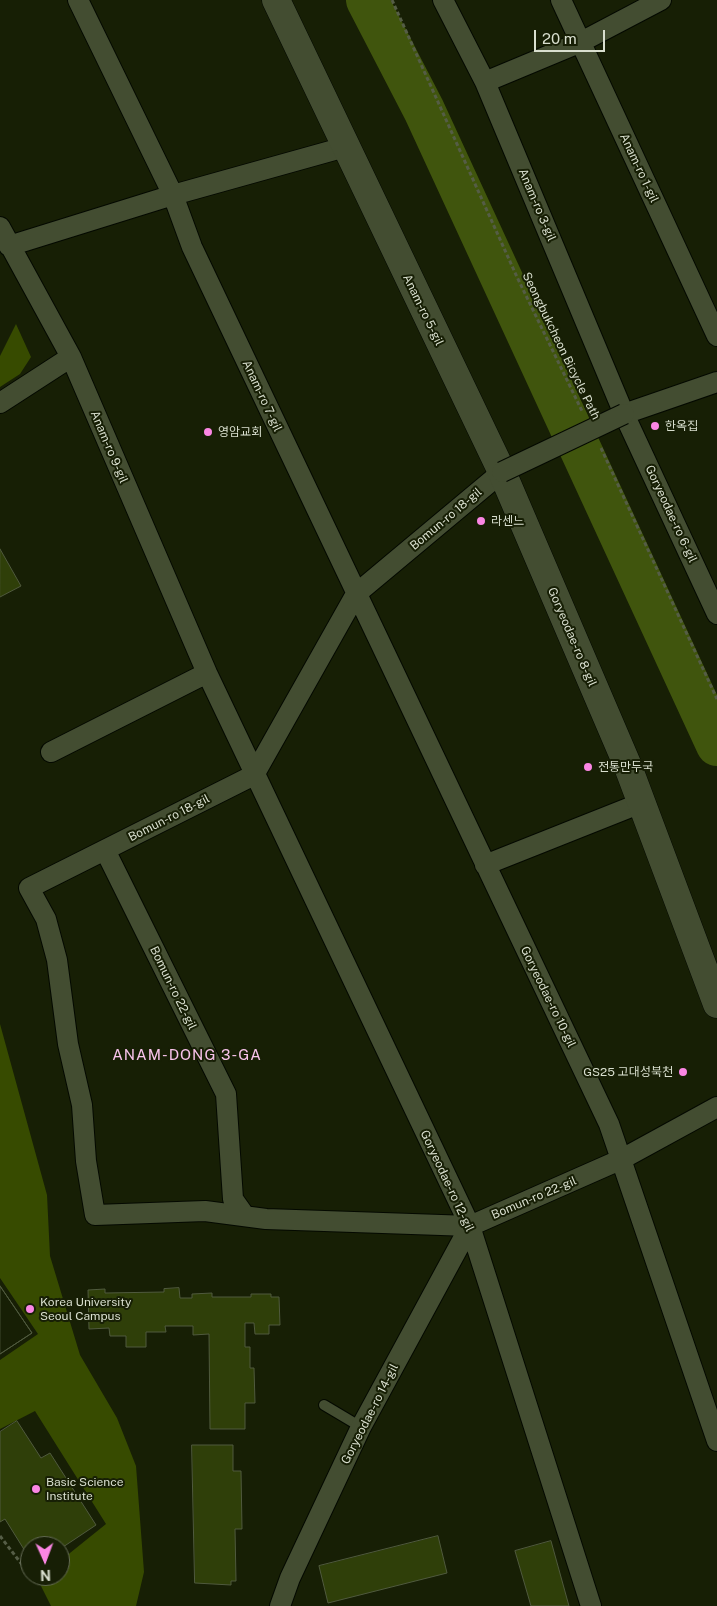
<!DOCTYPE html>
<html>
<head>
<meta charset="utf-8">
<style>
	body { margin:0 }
	#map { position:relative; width:717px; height:1606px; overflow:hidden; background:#171f05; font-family:"Public Sans",sans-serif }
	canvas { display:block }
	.north { position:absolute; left:20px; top:1536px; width:50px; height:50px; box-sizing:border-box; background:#171f05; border:1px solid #656c56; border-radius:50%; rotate:178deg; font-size:14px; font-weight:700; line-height:20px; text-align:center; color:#d9dfcf }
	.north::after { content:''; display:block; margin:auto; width:18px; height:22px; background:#fb86e4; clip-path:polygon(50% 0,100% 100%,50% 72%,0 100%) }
	.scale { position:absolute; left:534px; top:30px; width:71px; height:22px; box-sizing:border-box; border:2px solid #d9dfcf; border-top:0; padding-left:6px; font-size:15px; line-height:18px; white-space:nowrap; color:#d9dfcf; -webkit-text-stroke:4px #171f05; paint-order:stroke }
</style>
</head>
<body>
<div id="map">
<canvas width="717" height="1606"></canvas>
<div class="north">N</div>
<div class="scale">20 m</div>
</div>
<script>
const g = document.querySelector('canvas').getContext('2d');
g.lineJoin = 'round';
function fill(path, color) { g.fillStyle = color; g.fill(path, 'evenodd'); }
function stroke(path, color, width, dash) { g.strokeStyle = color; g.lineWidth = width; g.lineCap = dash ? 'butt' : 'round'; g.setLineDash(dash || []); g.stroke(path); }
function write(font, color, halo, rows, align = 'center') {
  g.font = font + ' "Public Sans","Noto Sans KR",sans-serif'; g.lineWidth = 4; g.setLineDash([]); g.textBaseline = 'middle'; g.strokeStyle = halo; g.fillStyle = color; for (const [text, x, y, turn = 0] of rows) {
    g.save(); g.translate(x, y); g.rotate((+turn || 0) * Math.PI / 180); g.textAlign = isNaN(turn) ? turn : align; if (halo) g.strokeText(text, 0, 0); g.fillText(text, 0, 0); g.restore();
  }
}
const forest = new Path2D(`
	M16,324L31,357L20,374L0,387V356Z
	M0,1024L47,1195L50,1256L80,1355L117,1418L136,1466L144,1572L136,1606H51L40,1584L60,1576V1570L63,1569L60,1561L106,1524L35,1411L0,1429V1360L38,1334L0,1278Z`);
const river = new Path2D(`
	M367,0L424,110L717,745`);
const building = new Path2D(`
	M0,549L21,586L0,597Z
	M0,1286L32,1333L0,1354Z
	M0,1286L32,1333L0,1354Z
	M179,1288L180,1298H192V1294L212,1293V1297H251V1294H271V1297H279L280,1325H269V1334H255L254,1323H245V1347H250V1368H254L255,1403H245V1429H210L209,1334L193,1335V1326H165L166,1332H146V1347H126V1336H110L109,1328L89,1329L88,1290L105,1289V1293L164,1292V1289Z
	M17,1421L41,1458L50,1453L96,1525L60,1549V1546H30V1559L5,1519L0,1522V1432Z
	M192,1445H233V1471H241L242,1529H235L236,1581H231V1585L195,1583Z
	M438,1536L447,1573L328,1603L319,1566Z
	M551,1541L569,1606H531L515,1551Z`);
const path = new Path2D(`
	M392,0L517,277L582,411
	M601,448L717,699
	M0,1536L30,1575`);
const lane = new Path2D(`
	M324,1405L361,1427`);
const street = new Path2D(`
	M78,0L173,195L192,247L609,1124L717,1441
	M443,0L485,82L624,414L717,614
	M561,0L717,336
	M485,82L581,42L661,0
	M0,227L71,357L207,673L470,1226L591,1606
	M9,246L173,195L345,147
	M0,403L71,357
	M624,414L717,382
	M502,472L356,594L254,775L29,888L46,919L57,960L68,1044L82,1105L86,1161L95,1215L205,1211L266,1219L470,1226L622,1159L717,1107
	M51,752L207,673
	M105,850L226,1094L233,1199L245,1216
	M485,865L641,803
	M280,1606L290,1578L361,1427L470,1226`);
const secondary = new Path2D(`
	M276,0L502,472L627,764L717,1004`);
const streetBridge = new Path2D(`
	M502,472L624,414`);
const markers = [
	[655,426,5,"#fb86e4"],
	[208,432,5,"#fb86e4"],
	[481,521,5,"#fb86e4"],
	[588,767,5,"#fb86e4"],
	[683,1072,5,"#fb86e4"],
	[30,1309,5,"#fb86e4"],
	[36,1489,5,"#fb86e4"]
];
const streetNames = [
	["Anam-ro 1-gil",639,168,65],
	["Anam-ro 3-gil",537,205,67],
	["Anam-ro 5-gil",423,310,64],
	["Seongbukcheon Bicycle Path",561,346,64],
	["Anam-ro 7-gil",262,396,65],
	["Anam-ro 9-gil",109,447,67],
	["Goryeodae-ro 6-gil",671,514,65],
	["Bomun-ro 18-gil",446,519,-40],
	["Goryeodae-ro 8-gil",572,637,67],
	["Bomun-ro 18-gil",169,818,-27],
	["Bomun-ro 22-gil",173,988,64],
	["Goryeodae-ro 10-gil",548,997,64],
	["Goryeodae-ro 12-gil",447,1181,65],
	["Bomun-ro 22-gil",534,1198,-23],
	["Goryeodae-ro 14-gil",370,1414,-63]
];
const poiNames = [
	["한옥집",665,426],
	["영암교회",218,432],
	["라센느",491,521],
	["전통만두국",598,767],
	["GS25 고대성북천",673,1072,"right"],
	["Korea University",40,1302],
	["Seoul Campus",40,1316],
	["Basic Science",46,1482],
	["Institute",46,1496]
];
const quarterNames = [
	["ANAM-DONG 3-GA",187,1055]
];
fill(forest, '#374b00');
stroke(river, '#40550d', 42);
fill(building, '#2f3f09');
stroke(building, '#505a3e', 1);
stroke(lane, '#040900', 12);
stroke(street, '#040900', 22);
stroke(secondary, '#040900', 29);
stroke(path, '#555d46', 3, [4, 2.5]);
stroke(lane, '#434d31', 10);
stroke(street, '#434d31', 20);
stroke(secondary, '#434d31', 28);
stroke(streetBridge, '#040900', 22, []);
stroke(streetBridge, '#434d31', 20);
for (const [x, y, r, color] of markers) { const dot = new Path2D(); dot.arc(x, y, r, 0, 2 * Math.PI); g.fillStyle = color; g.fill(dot); stroke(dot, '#171f05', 2); }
write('12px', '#d9dfcf', '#171f05', streetNames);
write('12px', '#d9dfcf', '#171f05', poiNames, 'left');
g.letterSpacing = '1px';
write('15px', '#f8c3eb', '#171f05', quarterNames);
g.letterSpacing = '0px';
</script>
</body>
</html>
